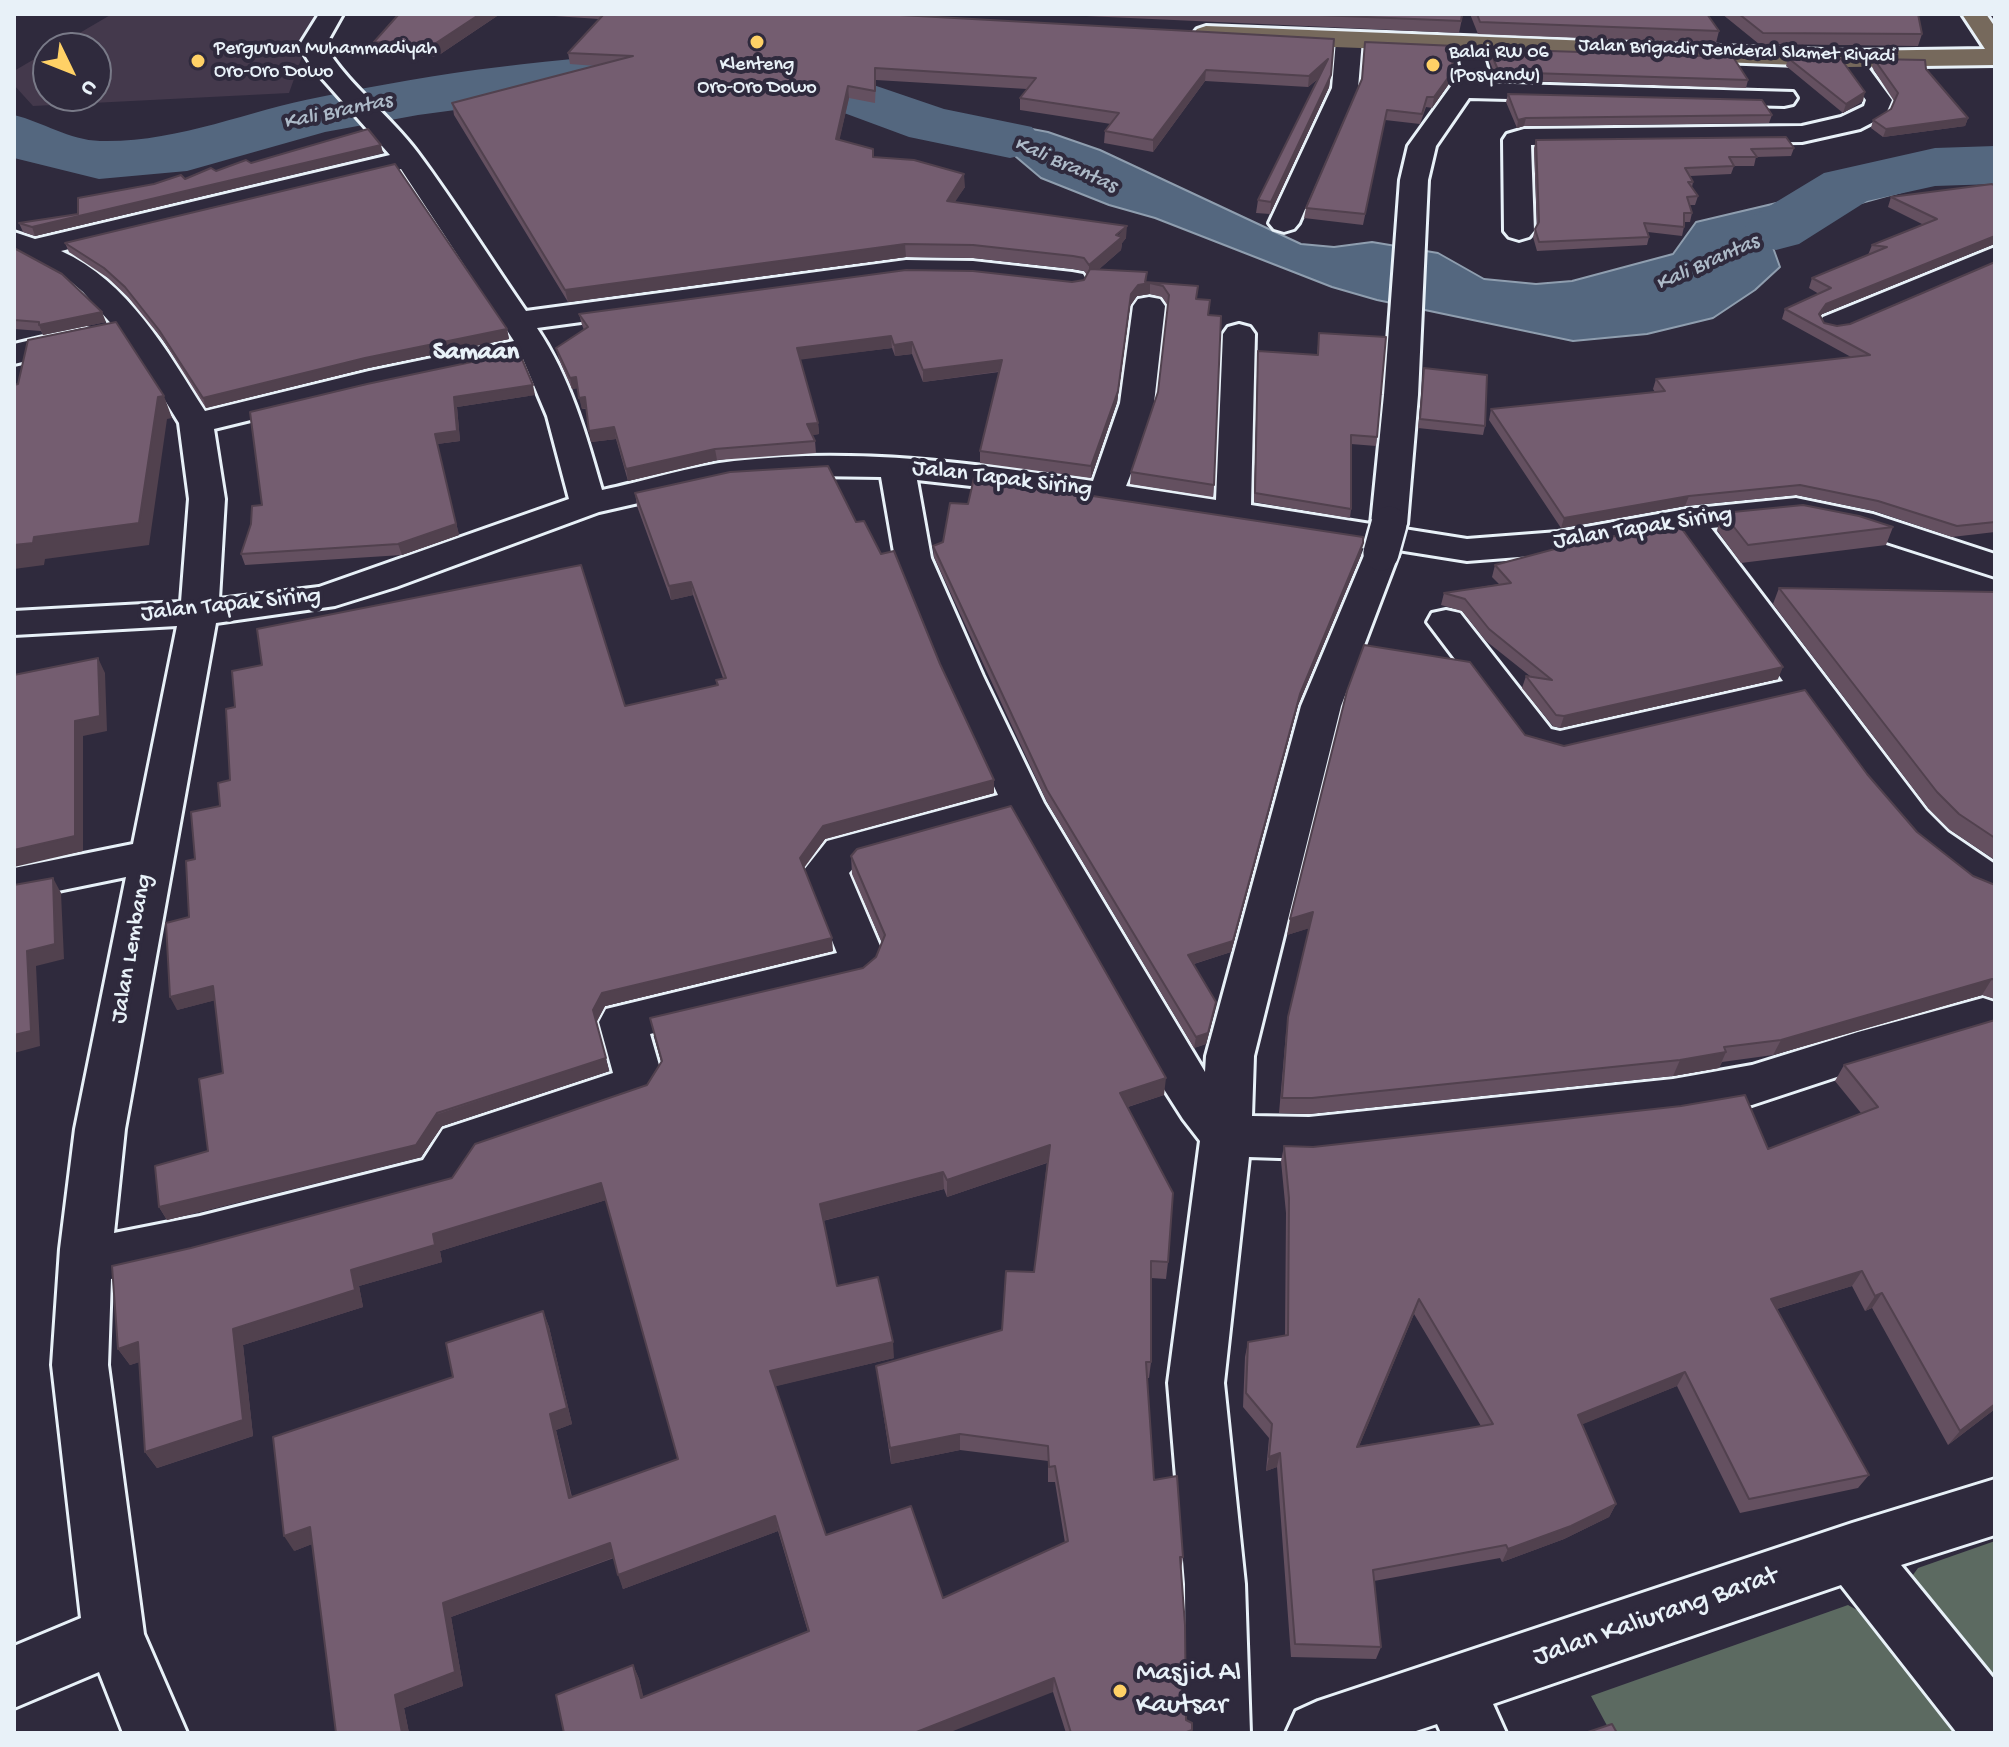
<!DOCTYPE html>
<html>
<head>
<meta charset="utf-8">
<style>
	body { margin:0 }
	#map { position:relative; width:2009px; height:1747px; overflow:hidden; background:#2f2a3d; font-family:"Gochi Hand",sans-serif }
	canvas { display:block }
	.frame { position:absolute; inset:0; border:16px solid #e8f1f8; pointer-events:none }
	.north { position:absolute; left:32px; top:32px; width:80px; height:80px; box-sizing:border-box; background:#2f2a3d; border:2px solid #797a88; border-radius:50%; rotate:133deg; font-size:22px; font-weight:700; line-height:32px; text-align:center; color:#e8f1f8 }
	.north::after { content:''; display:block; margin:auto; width:28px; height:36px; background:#ffd166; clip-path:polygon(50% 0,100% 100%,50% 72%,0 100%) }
</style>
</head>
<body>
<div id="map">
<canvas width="2009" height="1747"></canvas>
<div class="frame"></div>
<div class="north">U</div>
</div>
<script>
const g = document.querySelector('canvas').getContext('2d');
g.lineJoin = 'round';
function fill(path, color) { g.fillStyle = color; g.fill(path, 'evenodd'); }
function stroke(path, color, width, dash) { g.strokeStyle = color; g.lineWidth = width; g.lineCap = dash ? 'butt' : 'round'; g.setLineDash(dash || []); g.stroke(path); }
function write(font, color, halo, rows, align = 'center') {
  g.font = font + ' "Gochi Hand",sans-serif'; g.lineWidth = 8; g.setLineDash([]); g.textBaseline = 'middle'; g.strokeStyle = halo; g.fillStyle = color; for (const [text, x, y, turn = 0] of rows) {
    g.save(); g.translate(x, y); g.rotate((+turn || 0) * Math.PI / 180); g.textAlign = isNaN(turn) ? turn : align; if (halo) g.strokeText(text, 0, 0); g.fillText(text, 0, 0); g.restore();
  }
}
const built = new Path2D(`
	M112,14H325L304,51L289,93L33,106L14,85V71L48,51V96H96V48H54Z`);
const green = new Path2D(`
	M1995,1541V1694L1910,1579L1918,1568Z
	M1848,1605L1866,1615L1961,1733H1611L1591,1696Z`);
const water = new Path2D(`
	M891,94L953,114L1048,132L1100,150L1301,244L1334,247L1372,242L1438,253L1484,279L1536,284L1572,281L1673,254L1696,222L1806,196L1842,177L1888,169L1912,189L1843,208L1771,242L1780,267L1755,290L1713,318L1647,334L1573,341L1377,300L1332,287L1155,218L1109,205L1041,178L1015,156L867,117Z`);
const river = new Path2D(`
	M681,54L770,63L850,77L944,109L1032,127L1041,140L1032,153L1010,158L909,137L836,110L770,97L681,88L612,89L418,115L325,132L187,171L99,179L14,158V115C43,122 69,140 100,141C177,143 246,111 320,97C438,73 560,55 681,54Z
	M1995,146V184L1935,186L1867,201L1799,244L1776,250L1753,244L1743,230L1753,216L1824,173L1935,148Z`);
const street = new Path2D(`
	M319,14H343L325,46C349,86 390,115 418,153C456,204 490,259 526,311L906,260L973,261L1072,272L1083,274L1087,281L1083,288L1072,290L973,279L906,278L537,328C570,377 586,434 602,490C645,481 690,466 734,461C854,447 974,463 1093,481L1120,403L1133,306L1138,299L1149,297L1160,299L1165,306L1154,403L1142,446L1126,486L1216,500L1223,334L1228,327L1239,324L1250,327L1255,334L1251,505L1371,524L1384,395L1400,180L1408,146L1462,71L1457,43L1461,38H1479L1488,71L1480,83L1793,92L1797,98L1793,104L1784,106L1469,98L1436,146L1428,180L1418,395L1407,524L1404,529L1467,539L1558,532L1686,509L1796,498L1873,514L1995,554V577L1852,531L1796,520L1711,528L1926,810L1948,832L1995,864V902C1915,878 1848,768 1799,703L1560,759L1523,749L1427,622L1432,613L1446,610L1460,613L1551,729L1560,731L1783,681L1677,533L1558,554L1467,561L1398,550L1399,553L1341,706L1254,1056L1252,1116L1309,1117L1673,1079L1752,1065L1858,1032L1983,998L1995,1002V1032L1858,1070L1752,1105L1673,1119L1309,1159L1249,1157L1224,1383L1245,1584L1250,1733H1186L1185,1584L1168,1383L1200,1141L1183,1119L1146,1061L1012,821L857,864L849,873L883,953C883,967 875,974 864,983L650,1034L663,1079L650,1100L479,1159L458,1192L200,1262L111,1279L108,1365L144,1634L187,1733H123L99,1672L14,1708V1646L81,1618L52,1365L60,1249L75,1129L126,877L14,900V868L133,844L177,626L14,635V611L181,602L189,499L179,423L132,347L83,292L62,274L14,252V232L35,239L390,155L313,68L299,46ZM401,169L514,341L369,371L205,411C167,351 128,281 61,251ZM523,359L547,416L569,499L319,587L219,599L225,499L214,429L369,391ZM812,476L881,477L895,558L943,676L998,795L827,841L804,870L837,953L606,1009L599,1022L613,1073L443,1129L423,1160L200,1216L114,1233L125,1129L216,623L335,606L396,587L599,512L731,482ZM917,480L1025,492L1368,546L1301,706L1206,1056L1205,1072L1044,803L983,676L931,558Z
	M1349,32L1358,35L1362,40L1358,88L1299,223L1294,229L1284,232L1274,229L1269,223L1332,88L1336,40L1340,35Z
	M1849,51L1858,54L1892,100L1885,116L1860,129L1802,142L1531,145L1534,231L1529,237L1519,240L1509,237L1504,231L1503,140L1507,134L1524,129L1802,126L1841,117L1864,106L1866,100L1836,59L1840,54Z
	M1995,247V267L1845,331L1834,333L1823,331L1818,324L1823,317Z
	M82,328L93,331L98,338L93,345L14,364V344Z
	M1995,1479V1535L1901,1565L1995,1680V1733H1957L1841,1585L1493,1704L1506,1733H1441L1437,1724L1410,1733H1286L1296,1711L1318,1701L1852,1523Z`);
const primary = new Path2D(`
	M1962,14H1986L1995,27V65L1849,67L1206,42L1197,39L1193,34L1197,29L1206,26L1849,51L1985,49Z`);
const streetBridge = new Path2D(`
	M1381,553L1389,524`);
const wall = new Path2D(`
	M500,14L436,57L377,54L374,42Z
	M525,14H882L1334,39L1329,87L1270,214L1256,213L1258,200L1319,78L1308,87L1205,81L1153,152L1104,143L1105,131L1111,124L1020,110V98L1027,89L876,80L875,103L849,98L839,140L874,157L965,187L954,202L1126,238L1122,243L1121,250L1098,270L1146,282L1198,286L1196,299L1209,315L1214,485L1213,497L1130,484L1131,472L1158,392L1168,306L1162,297L1150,294L1137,296L1130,306L1117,402L1091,478L980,463V451L999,372L923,382L912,354L895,356L892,348L800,359L818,423L819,434L812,435L815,441L816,453L717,460L628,481L616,439L591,442L586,409H582L578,388L572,389L559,359L556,348L584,330L582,325L579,314L1072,282L1084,280L1087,275L1084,271L1073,269L973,258L906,257L568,302L454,115L452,103L596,66L570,64L568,53L599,19Z
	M1042,14H1463L1459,33Z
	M1470,14H1707L1719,31L1716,43L1478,34Z
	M1722,14H1918L1922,34L1918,46L1759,44Z
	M1489,49L1748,80L1746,88L1497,80L1488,57Z
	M1788,58L1863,101L1843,113L1786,66Z
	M1874,59L1926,69L1968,118L1965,126L1883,137L1871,128L1873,120L1891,109L1894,101L1872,67Z
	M1361,81L1448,85L1432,108L1426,107L1420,124L1385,120L1363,225L1304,218L1306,208Z
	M1508,94L1772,115L1769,123L1524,126L1517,128L1506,102Z
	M1536,140L1794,148L1791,156L1756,157L1754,166H1734L1731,174L1690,176L1693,182L1692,187L1698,196L1695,205H1689L1692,213L1690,222H1684V227L1682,236L1648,232L1649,237L1647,245L1537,251L1533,237L1535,229L1537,226L1534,148Z
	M383,153L35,236L23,232L19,223L78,214L185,179L251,163Z
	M1995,186V245L1994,244L1822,314L1820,316L1824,323L1837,326L1850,324L1995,262V532L1952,537L1874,511L1796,495L1685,506L1561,528L1489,420L1491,409L1655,392L1653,389L1656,379L1851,357L1782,319L1785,309L1819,294L1809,288L1812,278L1868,255L1872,245L1924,225L1888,207L1891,197Z
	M65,243L507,329L509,339L368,368L206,408L163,340L128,297L108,278L69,252Z
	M14,248L106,322L43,335L41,331L14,329Z
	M1319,333L1377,437L1376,446L1351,444V509L1350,518L1254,502L1258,351L1317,355Z
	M1424,368L1485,426L1483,435L1418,428Z
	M535,395L457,407L460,441L437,444L459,535L402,555L245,565L241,554L262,505L250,412Z
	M635,493L856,522L881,554L940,664L994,780V793L825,839L804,868L833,951L605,1006L596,1023L609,1071L442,1126L421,1157L167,1220L159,1207L208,1151L223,1073L215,1000L177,1010L189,917L195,859L220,806L625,706L717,686L716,680L723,678L693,595L671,600L637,506Z
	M1723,513L1893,527L1886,545L1741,563L1717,530Z
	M943,542L1361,555L1298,705L1231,952L1194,964L1214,1013L1206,1044L1194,1048L1047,802L934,557L933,546Z
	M1495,565L1778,679L1560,728L1553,726L1522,688L1526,676H1530L1486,641L1462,611L1441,605L1444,593L1499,584L1492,577Z
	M1779,588L1995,592V860L1950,830L1928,808L1773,604Z
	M1525,735L1564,746L1867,774L1917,832L1973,876L1995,885V999L1982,995L1773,1055L1722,1062L1719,1068L1673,1076L1309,1114L1279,1113L1286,1033L1309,928L1287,935Z
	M851,856L1164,1095L1128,1107L1168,1262L1166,1279L1151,1278V1362L1149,1378H1147L1154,1480L1183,1557L1181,1570L1186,1720L1192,1730V1733H1066L1053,1692L564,1733L633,1665L639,1679L643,1697L808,1632L778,1531L623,1589L614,1558L451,1617L463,1686L404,1708L409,1733H336L312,1544L294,1551L453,1377L543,1311L549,1327L572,1424L556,1430L572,1497L678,1459L606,1200L440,1251L442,1262L359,1286L363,1307L243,1345L253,1436L157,1468L145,1452L139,1362L130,1365L118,1349L191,1248L452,1178L647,1085L661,1062L650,1018L863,968L876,957L882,943L852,874ZM1047,1163L1034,1272L1002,1330L876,1366L891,1464L960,1450L1048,1461V1482H1055L1065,1543L943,1598L826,1535L775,1386L894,1358L837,1286L823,1221L944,1189L947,1197Z
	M1995,1020V1409L1948,1445L1872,1308L1865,1311L1852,1286L1777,1309L1869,1475L1858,1488L1740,1513L1677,1386L1582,1424L1616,1504L1609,1517L1564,1539L1502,1562L1500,1558L1374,1581L1381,1647L1376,1659L1291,1657L1277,1467L1266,1471L1269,1438L1243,1407L1245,1357L1248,1342L1285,1336L1286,1213L1281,1161L1284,1146L1768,1149L1861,1113L1835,1081L1844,1065ZM1414,1314L1481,1426L1359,1446Z`);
const shadedWall = new Path2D(`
	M480,14H500L436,57L433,45Z
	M1456,46L1448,85L1432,108L1434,97Z
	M1328,59L1327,71L1308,87L1309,76Z
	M1206,70L1205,81L1153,152V140Z
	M1331,75L1329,87L1270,214L1271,202Z
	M848,86L849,98L837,151L836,139Z
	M1865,92L1863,101L1843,113L1846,104Z
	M1526,118L1524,126L1517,128L1518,120Z
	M1968,118L1965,126L1883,137L1886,129Z
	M381,145L383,153L35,236L32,227Z
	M964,174L965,187L947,214V201Z
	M1127,226L1126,238L1122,243L1121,250L1089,278V265Z
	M1995,236L1994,244L1822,314L1815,324L1819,314L1826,304Z
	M905,244L906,257L568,302L565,290Z
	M1147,272L1146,284L1150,283V294L1137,296L1130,306L1117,402L1091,478V466L1131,294Z
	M102,312L106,322L43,335L39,325Z
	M507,329L509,339L368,368L206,408L203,398L365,358Z
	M891,336L892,348L798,360L797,348Z
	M912,342V354L895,356L894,345Z
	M1002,360V371L923,382V370Z
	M576,377L578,388L572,389L570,378Z
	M533,385L535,395L457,407L460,441L437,444L459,535L402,555L398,544L435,434L454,397Z
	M164,396L172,418L167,419L149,545L45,559L44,565L14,569V545L34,537L158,397Z
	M585,397L587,408L582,409L579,398Z
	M818,423L819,434L808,436L807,424Z
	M614,427L616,439L591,442L589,431Z
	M715,449L717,460L628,481L626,469Z
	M1689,496L1685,506L1561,528L1564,518Z
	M1363,543L1361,555L1298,705L1231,952L1187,966L1188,955Z
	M691,582L693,595L671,600L669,586Z
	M98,658L105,673L107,731L83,736V851L14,867V850L75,721Z
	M1783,667L1778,679L1560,728L1564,716Z
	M994,780V793L825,839L801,871L800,858L823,826Z
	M53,878L61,893L64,959L36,966L40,1046L14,1053V1035L27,951Z
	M1313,912L1310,928L1287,935L1290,919Z
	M832,938L833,951L605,1006L596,1023L593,1010L602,993Z
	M1992,979L1982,995L1773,1055L1781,1040Z
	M213,986L220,999L177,1010L170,997Z
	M1216,1002L1214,1013L1206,1044L1194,1048L1196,1037Z
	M1726,1052L1719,1068L1673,1076L1680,1060Z
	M606,1058L609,1071L442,1126L421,1157L167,1220L159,1207Z
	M1166,1078L1164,1095L1118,1110L1120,1093Z
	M1050,1145L1049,1162L947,1197V1180Z
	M943,1172L944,1189L822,1221L820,1204Z
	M601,1183L606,1200L440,1251L442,1262L359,1286L363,1307L243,1345L253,1436L157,1468L145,1452L233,1329L351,1270L433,1234Z
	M1862,1271L1852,1286L1763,1313L1771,1299Z
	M1882,1293L1872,1308L1865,1311L1875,1296Z
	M1419,1299L1414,1314L1353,1461L1357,1447Z
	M543,1311L549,1327L572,1424L556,1430L575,1513L569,1498L550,1414Z
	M138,1342L149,1359L130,1365L118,1349Z
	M893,1342L894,1358L773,1387L770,1371Z
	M1685,1372L1677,1386L1571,1429L1578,1415Z
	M1995,1404V1409L1948,1445L1960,1431Z
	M960,1434V1450L891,1464L890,1448Z
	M1280,1453L1277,1467L1266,1471L1269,1457Z
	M1616,1504L1609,1517L1564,1539L1502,1562L1508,1549Z
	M775,1516L778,1531L623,1589L618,1575Z
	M310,1527L320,1541L294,1551L284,1536Z
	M610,1543L615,1557L451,1617L463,1686L404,1708L409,1733H402L395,1695L443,1603Z
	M633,1665L639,1679L647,1711L641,1698Z
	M1054,1678L1053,1692L948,1733H914Z`);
const building = new Path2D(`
	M399,14H480L433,45L374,42Z
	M604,14H882L1334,39L1331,75L1271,202L1258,200L1328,59L1309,76L1206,70L1153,140L1105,131L1119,113L1020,98L1036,78L875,68V91L848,86L836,139L873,149V157L914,160L964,174L947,201L1127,226L1116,235L1122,237L1089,265L1084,258L1073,256L973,245L905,244L565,290L452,103L633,56L568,53Z
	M1296,14H1462L1461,21Z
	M1477,14H1707L1719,31L1480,22Z
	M1739,14H1918L1922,34L1763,33Z
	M1365,42L1456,46L1450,75L1434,97H1427L1422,114L1387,110L1365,214L1306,208L1362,79Z
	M1489,49L1733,57L1748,80L1499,72Z
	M1788,58L1841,59L1865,92L1846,104Z
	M1874,59L1925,60L1926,69L1968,118L1886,129L1873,120L1891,109L1898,93Z
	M1508,94L1762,100L1772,115L1526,118L1518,120Z
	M368,129L381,145L32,227L19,223L78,214V198L154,184L181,175L185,179L211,168L216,171L246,160L251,163Z
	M1786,137L1794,148L1751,149L1757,157H1729L1734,166L1685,168L1693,182H1688L1698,196L1687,197L1692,213H1684V227L1644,223L1649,237L1539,242L1535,229L1539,222L1536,140Z
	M395,164L507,329L365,358L203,398L159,330L125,287L104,268L65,243Z
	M1992,184L1995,186V236L1826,304L1819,314L1824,323L1837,326L1850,324L1995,262V522L1957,526L1878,501L1800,485L1689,496L1564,518L1491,409L1665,391L1656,379L1870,355L1785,309L1831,288L1812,278L1887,247L1872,245L1937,219L1891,197Z
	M14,248L62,274L102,312L39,325V322L14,320Z
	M1090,269L1147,272L1145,282L1198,286L1196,299L1210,300L1208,315L1221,316L1214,485L1131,472L1158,392L1169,295L1163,286L1150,283L1138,285L1131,294L1118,391L1091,466L980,451L1002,360L923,370L912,342L894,345L891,336L797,348L818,423L807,424L815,441L715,449L626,469L614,427L589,431L585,397L579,398L576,377L570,378L556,348L588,327L579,314L906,270L973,271L1072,282L1084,280Z
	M116,322L164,396L158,397L139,523L34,537L33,543L14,545V385L18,384L28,340Z
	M1319,333L1386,337L1377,437L1351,435V509L1255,493L1258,351L1318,355Z
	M519,352L533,385L454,397L457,431L435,434L456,524L398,544L241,554L251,524L252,506L262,505L250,412L367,384Z
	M1424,368L1487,375L1485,426L1420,419Z
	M828,466L856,522L864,521L881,554L894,551L940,664L994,780L823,826L800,858L832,938L602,993L593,1010L606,1058L437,1113L416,1145L159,1207L155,1166L208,1151L199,1079L223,1073L213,986L170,997L166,923L189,917L186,861L195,859L191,812L220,806L218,783L230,780L226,709L235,707L232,671L262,665L257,629L581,565L625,706L718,685L716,680L726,678L691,582L669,586L635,493L730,472Z
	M974,478L1363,537V543L1300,694L1233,941L1188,955L1216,1002L1208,1033L1196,1037L1047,790L933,546L943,542L950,503L968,504Z
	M1803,505L1859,516L1893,527L1748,545L1723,513Z
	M1679,525L1783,667L1564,716L1556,715L1526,676L1552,680L1489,629L1465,599L1444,593L1511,583L1495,565L1581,542Z
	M1779,588L1995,592V838L1959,814L1937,792Z
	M1364,645L1470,662L1525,735L1564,746L1805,690L1867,774L1917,832L1973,876L1995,885V980L1992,979L1781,1040L1724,1047L1726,1052L1680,1060L1312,1098H1282L1288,1017L1313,912L1290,919L1347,691Z
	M98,658L100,716L75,721V836L14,850V675Z
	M1011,806L1166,1078L1120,1093L1173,1193L1168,1262L1151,1261V1362H1146L1154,1480L1177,1476L1183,1557H1180L1185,1625L1186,1720L1192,1723V1730L1184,1733H1071L1054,1678L914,1733H564L556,1695L633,1665L641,1698L809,1631L775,1516L618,1575L610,1543L443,1603L455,1672L395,1695L402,1733H336L310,1527L284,1536L273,1437L453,1377L446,1343L543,1311L567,1408L550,1414L569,1498L678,1459L601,1183L433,1234L435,1245L351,1270L355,1290L233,1329L243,1420L145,1452L138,1342L118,1349L112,1266L191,1248L452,1178L475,1144L647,1085L662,1061L650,1018L863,968L876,957L885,935L851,856L857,849ZM1050,1145L1034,1272L1006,1271L1002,1330L876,1366L890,1448L960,1434L1048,1446L1049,1467L1055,1466L1068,1541L943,1598L911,1506L826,1535L770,1371L893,1342L878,1277L837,1286L820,1204L943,1172L947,1180Z
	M53,878L55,944L27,951L31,1031L14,1035V885Z
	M1995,1020V1404L1960,1431L1882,1293L1875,1296L1862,1271L1771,1299L1869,1475L1749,1499L1685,1372L1578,1415L1616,1504L1571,1526L1508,1549L1506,1545L1373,1570L1381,1647L1295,1644L1280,1453L1269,1457L1272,1424L1246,1393L1248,1342L1288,1335L1289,1198L1284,1146L1313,1147L1681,1106L1745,1095L1768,1149L1878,1107L1844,1065ZM1419,1299L1493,1424L1357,1447Z
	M1612,1724L1617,1733H1585Z`);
const markers = [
	[757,42,8,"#ffd166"],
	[198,61,8,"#ffd166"],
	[1433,65,8,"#ffd166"],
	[1120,1691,8,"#ffd166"]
];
const farPoinames = [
	["Perguruan Muhammadiyah",214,50],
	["Oro-Oro Dowo",214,73],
	["Balai RW 06",1449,54],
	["(Posyandu)",1449,77],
	["Klenteng",757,66,"center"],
	["Oro-Oro Dowo",757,89,"center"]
];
const farStreetnames = [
	["Jalan Brigadir Jenderal Slamet Riyadi",1737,52,2]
];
const farWaternames = [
	["Kali Brantas",338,113,-12],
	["Kali Brantas",1065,166,24],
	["Kali Brantas",1708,264,-24]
];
const streetNames = [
	["Jalan Tapak Siring",1002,480,7],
	["Jalan Tapak Siring",1643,529,-9],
	["Jalan Tapak Siring",231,606,-6],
	["Jalan Lembang",133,949,-80]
];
const farDistrictnames = [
	["Samaan",476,354]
];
const nearStreetnames = [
	["Jalan Kaliurang Barat",1656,1618,-19]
];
const nearPoinames = [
	["Masjid Al",1136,1675],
	["Kautsar",1136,1707]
];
fill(built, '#44394c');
fill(green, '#5c6a61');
fill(water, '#54677f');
stroke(water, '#8f9eaf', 2);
fill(river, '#54677f');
stroke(street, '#e8f1f8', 6);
stroke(primary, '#e8f1f8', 6);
fill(street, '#2f2a3d');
fill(primary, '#76695c');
stroke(streetBridge, '#e8f1f8', 40, []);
stroke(streetBridge, '#2f2a3d', 35);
fill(wall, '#645060');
fill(shadedWall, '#51414e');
fill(building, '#745d70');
stroke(building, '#51414e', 2);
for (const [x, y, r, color] of markers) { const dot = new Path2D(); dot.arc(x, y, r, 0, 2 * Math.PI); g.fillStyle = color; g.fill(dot); stroke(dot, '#2f2a3d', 3); }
write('20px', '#e8f1f8', '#2f2a3d', farPoinames, 'left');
write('20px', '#e8f1f8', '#2f2a3d', farStreetnames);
write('italic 22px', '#adbac8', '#2f2a3d', farWaternames);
write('24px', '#e8f1f8', '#2f2a3d', streetNames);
write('bold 26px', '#e8f1f8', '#2f2a3d', farDistrictnames);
write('28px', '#e8f1f8', '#2f2a3d', nearStreetnames);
write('28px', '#e8f1f8', '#2f2a3d', nearPoinames, 'left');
</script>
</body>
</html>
